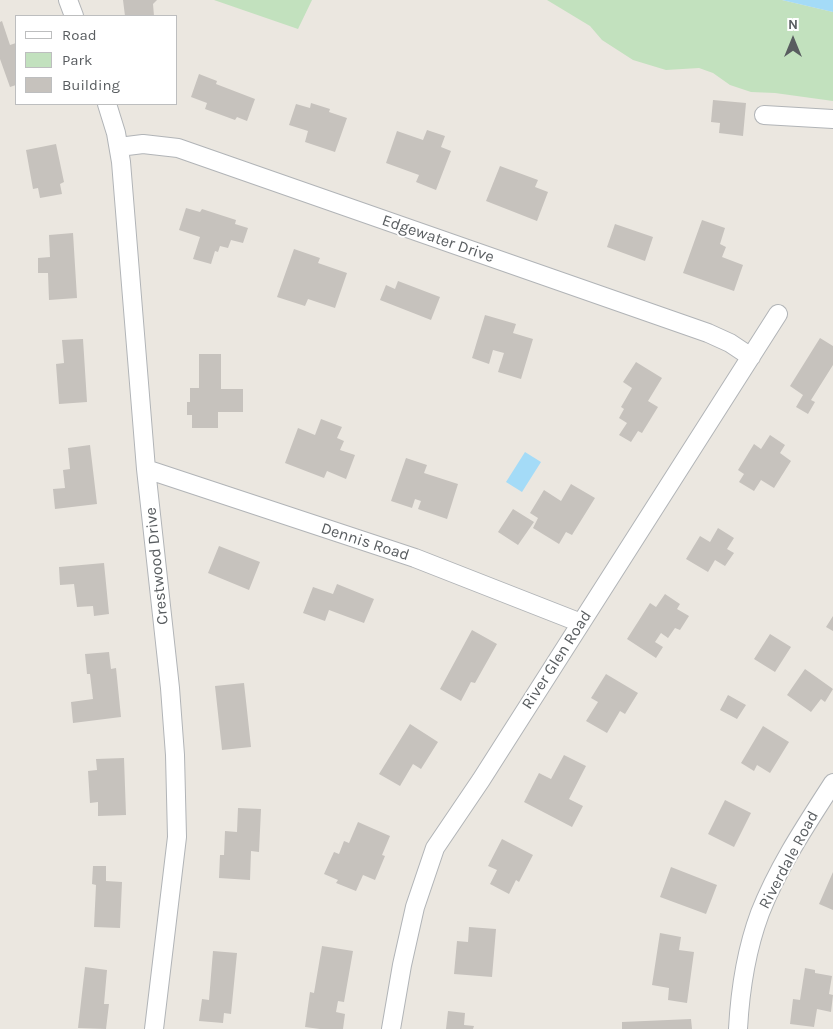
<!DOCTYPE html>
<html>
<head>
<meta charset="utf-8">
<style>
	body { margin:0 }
	#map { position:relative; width:833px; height:1029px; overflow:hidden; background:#ebe7e0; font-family:Karla,sans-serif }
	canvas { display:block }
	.legend { position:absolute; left:15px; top:15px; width:162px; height:90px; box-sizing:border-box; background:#fff; border:1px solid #bdbebf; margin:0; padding:6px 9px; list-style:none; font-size:15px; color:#595d60 }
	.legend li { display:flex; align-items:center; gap:10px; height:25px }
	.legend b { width:25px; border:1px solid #bdbebf }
	.north { position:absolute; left:768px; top:15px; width:50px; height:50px; -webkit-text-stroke:4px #fff; paint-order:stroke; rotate:0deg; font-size:14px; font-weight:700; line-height:20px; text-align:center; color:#595d60 }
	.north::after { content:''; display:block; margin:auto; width:18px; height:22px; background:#595d60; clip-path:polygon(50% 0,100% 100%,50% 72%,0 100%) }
</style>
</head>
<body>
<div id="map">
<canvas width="833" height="1029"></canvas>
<ul class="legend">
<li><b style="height:6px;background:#fff"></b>Road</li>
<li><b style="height:14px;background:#c2e1be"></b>Park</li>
<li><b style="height:14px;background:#c6c2bd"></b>Building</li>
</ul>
<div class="north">N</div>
</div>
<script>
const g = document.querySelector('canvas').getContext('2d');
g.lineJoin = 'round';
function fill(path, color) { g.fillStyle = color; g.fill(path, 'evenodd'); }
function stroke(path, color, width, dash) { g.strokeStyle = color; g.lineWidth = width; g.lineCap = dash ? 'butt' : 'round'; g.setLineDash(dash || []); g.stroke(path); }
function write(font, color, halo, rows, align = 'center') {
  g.font = font + ' Karla,sans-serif'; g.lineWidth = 4; g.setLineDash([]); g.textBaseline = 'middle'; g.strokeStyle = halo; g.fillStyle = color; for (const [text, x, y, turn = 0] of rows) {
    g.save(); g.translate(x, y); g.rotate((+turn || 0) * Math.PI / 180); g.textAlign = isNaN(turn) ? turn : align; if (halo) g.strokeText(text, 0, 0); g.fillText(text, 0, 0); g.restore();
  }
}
const green = new Path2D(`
	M214,0H312L298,29Z
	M547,0H782L833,12V101L775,93L751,92L730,85L713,73L699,68L666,70L633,60L602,40L590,26Z`);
const water = new Path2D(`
	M782,0H833V12Z
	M525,452L541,462L522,492L506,482Z`);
const building = new Path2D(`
	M123,0H157L153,4L154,16H125Z
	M2,21L10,45L16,43V85L10,87L0,59V22Z
	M199,74L217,81L216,84L255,99L247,121L237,117L235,120L205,109L207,103L191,97Z
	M713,100L746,103L743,136L719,133L720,123L711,122Z
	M311,103L330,109L329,112L347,118L335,152L305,142L308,131L289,125L296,104L310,108Z
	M427,130L445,136L441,147L451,151L436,190L416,182L419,175L386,163L397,131L423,140Z
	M56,144L64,182L60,184L62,194L40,198L38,188L33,189L26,150Z
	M500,166L538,180L535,187L548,192L537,221L486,201Z
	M186,208L200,212L202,209L236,220L235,224L248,228L243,243L231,240L228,248L220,246L218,252L215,251L211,264L193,259L200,237L179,230Z
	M702,220L725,228L720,244L726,247L722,257L743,265L734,291L683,273Z
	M615,224L653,237L645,261L607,247Z
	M73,233L77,298L49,300L48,273H38V258L50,257L49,235Z
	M294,249L320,258L318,263L347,273L335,308L308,299L305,306L277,297Z
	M398,281L440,297L431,320L380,300L386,285L395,289Z
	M485,315L516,324L513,333L533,339L521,379L498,372L504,353L493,350L489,364L472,358Z
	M820,338L833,346V365L811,400L815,402L808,414L796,407L803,395L790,386Z
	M83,339L87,402L59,404L56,364L64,363L62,340Z
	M199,354H221V389H243V412H218V428H192V415H187V402H190V388H199Z
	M636,362L662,378L648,401L658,407L642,433L638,431L631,442L619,435L627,423L619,418L624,409L621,407L632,388L623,382Z
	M321,419L342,427L337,438L344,441L340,450L355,455L346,479L327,471L324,478L285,463L298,428L315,435Z
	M770,435L785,445L780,453L791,461L774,488L761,480L754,491L739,482L744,474L738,470L754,444L761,449Z
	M90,445L97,504L55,509L53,489L65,488L63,470L70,469L68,448Z
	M406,458L427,465L424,473L458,484L447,519L418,509L421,501L415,499L412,508L391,501Z
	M571,484L595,498L572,535L566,532L559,544L533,528L538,518L530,513L544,490L561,501Z
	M513,509L534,522L518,545L498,532Z
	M718,528L734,538L727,549L734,553L725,566L715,560L708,572L686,559L700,536L710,542Z
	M219,546L260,562L249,590L208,573Z
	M104,563L109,614L94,616L93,606L77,607L74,584L60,585L59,567Z
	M337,584L374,599L364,623L329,610L325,621L303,613L313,587L333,594Z
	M665,594L680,604L677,609L689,616L680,630L675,628L668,638L661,633L655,642L663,647L656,658L627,639L650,603L656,607Z
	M833,616V631L826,627Z
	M472,630L497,644L475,683L471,682L461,701L440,689Z
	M770,634L791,647L775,672L754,659Z
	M109,652L111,669L116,668L121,717L73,723L71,702L93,699L90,674H87L85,654Z
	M805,669L833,689L825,702L821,699L811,712L787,695Z
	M606,674L638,693L625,714L620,711L607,733L586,721L598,702L591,698Z
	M244,683L251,747L222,750L215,686Z
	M728,695L746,705L737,719L720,710Z
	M410,724L438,742L421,769L413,764L400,786L379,774Z
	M763,726L789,742L770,773L757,765L754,771L741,763Z
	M564,755L586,766L569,799L583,806L572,827L524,802L539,773L551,779Z
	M124,758L126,815L98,816V802L90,803L88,771L97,770L96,759Z
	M725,800L751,813L734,847L708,834Z
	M238,808L261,809L259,852L251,851L250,880L219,878L220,855H224L225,831L237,832Z
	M358,822L390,836L382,855L385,856L375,880L363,875L356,891L336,883L338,880L324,874L334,852L339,854L344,841L349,843Z
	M502,839L533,855L519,882L516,880L509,894L490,884L497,870L488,866Z
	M93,866H106V881L122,882L120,928L94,927L96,885L92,884Z
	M671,867L717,885L706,914L660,897Z
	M833,872V910L819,904Z
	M469,927L496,929L492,977L454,974L457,941L468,942Z
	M660,933L681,937L679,950L694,952L687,1003L668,1000L669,988L652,985Z
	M322,946L353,951L344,1002L338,1001L336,1012L345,1014L343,1029H320L305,1027L310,992L314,993Z
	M213,951L237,953L231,1014L224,1013L223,1023L199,1021L202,999L209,1000Z
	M85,967L107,970L104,1004H109L106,1029L78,1028Z
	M805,968L815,970V973L832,976L829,994L833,995L831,1012L817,1009L814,1027L790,1024L793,999L800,1000Z
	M448,1011L465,1013L464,1025L474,1026L473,1029H446Z
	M691,1019L692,1029H622V1022Z`);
const street = new Path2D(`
	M68,0L74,16
	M107,104L116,133L121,162L146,469L170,688L175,755L177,837L154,1029
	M764,115L833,119
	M119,147L143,144L178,148L708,333L730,343L751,357
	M146,469L415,558L581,623
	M391,1029L402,965L415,907L435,848L481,780L778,314
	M738,1029C740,992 747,948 760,913C778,867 806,825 833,783`);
const streetNames = [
	["Edgewater Drive",438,239,19],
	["Dennis Road",365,542,18],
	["Crestwood Drive",157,566,-96],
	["River Glen Road",557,660,-57],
	["Riverdale Road",789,860,-62]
];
fill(green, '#c2e1be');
fill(water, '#a4dbf7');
fill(building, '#c6c2bd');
stroke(street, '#b1b4b7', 20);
stroke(street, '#fff', 18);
write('16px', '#595d60', '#fff', streetNames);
</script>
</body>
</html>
